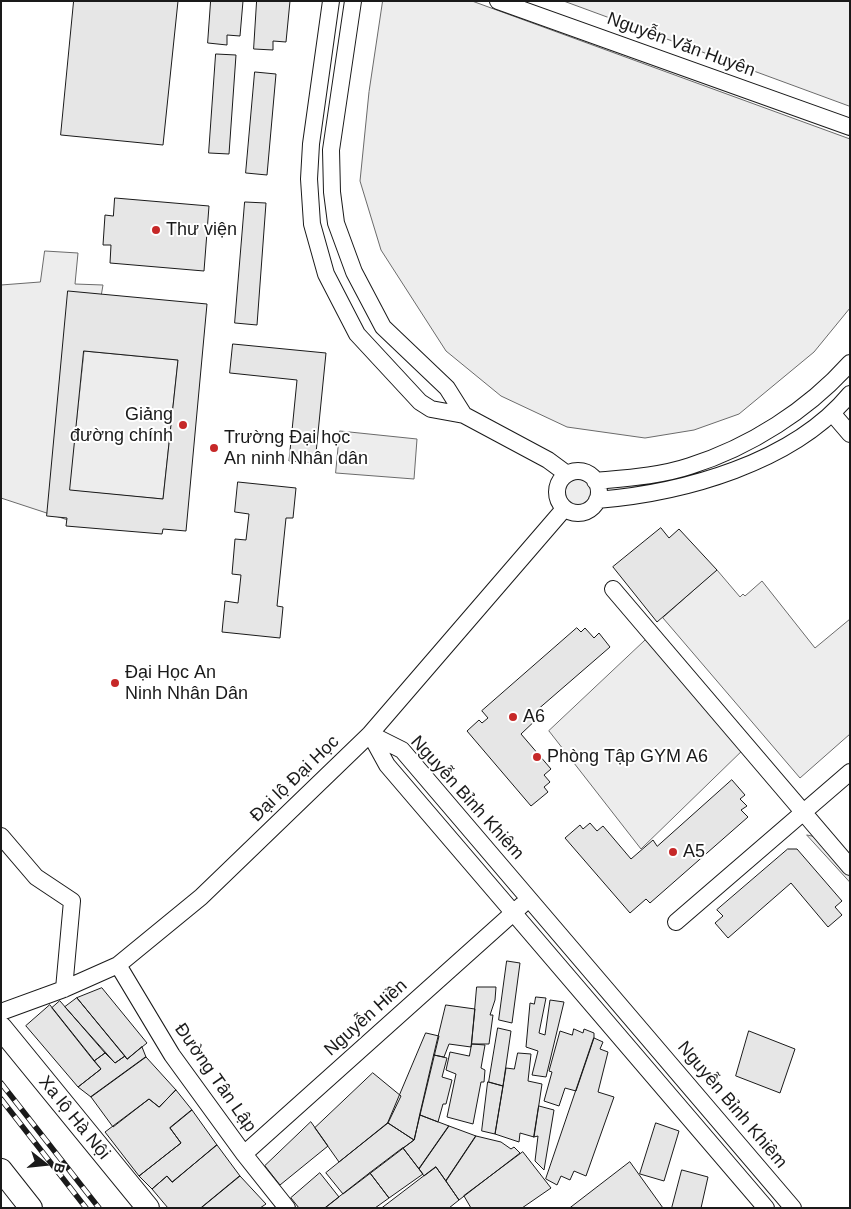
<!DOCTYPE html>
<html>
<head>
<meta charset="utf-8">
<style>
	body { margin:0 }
	#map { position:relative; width:851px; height:1209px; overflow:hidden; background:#fff; font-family:Helvetica,sans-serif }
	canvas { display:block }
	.frame { position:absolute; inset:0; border:2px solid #1a1a1a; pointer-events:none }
	.north { position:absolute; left:20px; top:1139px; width:50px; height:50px; -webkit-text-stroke:4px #fff; paint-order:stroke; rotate:106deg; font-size:14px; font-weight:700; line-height:20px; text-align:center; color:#1a1a1a }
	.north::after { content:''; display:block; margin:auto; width:18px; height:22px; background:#1a1a1a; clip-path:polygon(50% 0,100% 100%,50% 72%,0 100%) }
</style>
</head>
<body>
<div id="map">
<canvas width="851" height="1209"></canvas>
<div class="frame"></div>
<div class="north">B</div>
</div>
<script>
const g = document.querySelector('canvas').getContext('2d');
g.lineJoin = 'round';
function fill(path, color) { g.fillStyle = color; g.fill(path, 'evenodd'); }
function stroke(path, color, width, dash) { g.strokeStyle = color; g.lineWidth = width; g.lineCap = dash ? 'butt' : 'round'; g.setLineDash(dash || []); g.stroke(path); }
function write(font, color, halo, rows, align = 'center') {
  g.font = font + ' Helvetica,sans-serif'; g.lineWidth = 4; g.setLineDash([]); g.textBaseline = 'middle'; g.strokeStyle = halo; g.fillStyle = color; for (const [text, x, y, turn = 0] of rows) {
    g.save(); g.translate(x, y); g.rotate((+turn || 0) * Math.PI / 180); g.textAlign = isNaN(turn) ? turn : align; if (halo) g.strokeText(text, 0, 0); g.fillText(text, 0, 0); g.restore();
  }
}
const green = new Path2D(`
	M383,1H472L850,139V308L814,352L739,414L694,430L645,438L567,427L501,396L446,351L381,250L360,181L369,92Z
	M564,1H850V106Z
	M45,251L78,253L75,284L103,285L98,314L75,308L74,444L84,351L178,360L163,499L74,491V522L1,498V285L40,282Z
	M340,431L417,439L414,479L336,473Z
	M561 492a16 16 0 1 1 32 0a16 16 0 1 1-32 0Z
	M717,570L740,597L743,594L745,596L762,581L815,648L850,619V734L800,778L663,618Z
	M652,634L748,745L641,849L549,731Z
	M807,835L821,838L850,871V882Z`);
const building = new Path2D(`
	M74,1H178L163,145L61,135Z
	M211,1H243L240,36L227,35V45L208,43Z
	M257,1H290L286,42L273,41V50L254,49Z
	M216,54L236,55L229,154L209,153Z
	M255,72L276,74L267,175L246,173Z
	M115,198L209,206L204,271L110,263L111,245H103L105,215L113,216Z
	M245,202L266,203L257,325L235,323Z
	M68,291L207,304L186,531L163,529L162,534L66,526L67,518L47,516ZM84,351L178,360L163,499L70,490Z
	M233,344L326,353L315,463L289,461L297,380L230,373Z
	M238,482L296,488L293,518H286L277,606L283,607L280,638L222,632L225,601L238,603L241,575L232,574L235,539L246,540L249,514L235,512Z
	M661,528L669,538L679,529L717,570L657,622L613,567Z
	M577,628L581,632L585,628L594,638L599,633L610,647L536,711L540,716L521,734L551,769L544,775L550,782L544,787L548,792L531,806L467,731L479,720L482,723L488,718L482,711Z
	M732,780L745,795L740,799L747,806L741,810L748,817L650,903L646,899L630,913L565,838L580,825L583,829L590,823L597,831L603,826L631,859L653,840L657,846Z
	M788,849H797L842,901L835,907L842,915L828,927L791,883L728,938L715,923L723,916L717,910Z
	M507,961L520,963L512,1023L499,1020Z
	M477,987H496L495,1000L490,1015H493L489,1044H472Z
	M102,988L147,1043L127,1059L77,998Z
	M536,997L546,998L539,1033L545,1035L550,1000L564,1002L546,1077L532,1075L538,1051L526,1047L530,1003L534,1004Z
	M77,998L125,1056L115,1063L65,1007Z
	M60,1001L105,1053L94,1061L52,1008Z
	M50,1005L101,1069L78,1087L26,1026Z
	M446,1005L475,1009L471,1047L449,1044L444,1057L434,1055Z
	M498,1028L511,1031L503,1086L489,1082Z
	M574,1029L583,1033L584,1029L594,1033V1038L576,1091L565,1088L559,1106L544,1101L552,1072L549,1071L560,1031L572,1035Z
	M749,1031L795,1049L780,1093L736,1076Z
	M426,1033L439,1036L414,1140L388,1123Z
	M594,1038L603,1042L600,1049L608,1052L598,1092L614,1097L586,1176L574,1171L570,1180L561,1176L557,1185L546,1179Z
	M472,1044L485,1045L481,1068L485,1070L484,1082H481L473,1124L447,1117L456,1074L446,1070L450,1052L469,1056Z
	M142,1047L146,1057L91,1097L78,1087L101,1069L94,1061L105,1053L115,1063L125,1056L127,1059Z
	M518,1053L531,1054L528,1081L542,1084L534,1137L520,1133L519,1142L495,1134L506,1068L514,1069Z
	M434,1055L447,1058L442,1077L452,1080L446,1104H443L438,1122L420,1115Z
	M146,1057L176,1090L159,1107L149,1099L113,1127L91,1097Z
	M373,1073L401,1096L388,1123L339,1162L315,1128Z
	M488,1082L503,1086L495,1134L482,1131Z
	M176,1090L192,1110L170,1128L181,1143L139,1176L105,1132L149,1099L159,1107Z
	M539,1106L554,1110L544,1170L535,1161L538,1136L534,1137Z
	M192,1110L217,1145L172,1182L167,1176L152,1189L139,1176L181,1143L170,1128Z
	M420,1115L449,1126L419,1169L403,1148L414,1140Z
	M311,1122L328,1146L280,1185L265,1166Z
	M388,1123L414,1140L343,1194L326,1173Z
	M656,1123L679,1131L664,1181L640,1174Z
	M449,1126L476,1136L446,1181L436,1167L424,1176L419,1169Z
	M476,1136L501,1142L511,1149L514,1147L520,1153L459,1200L446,1181Z
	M217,1145L240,1176L201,1208H168L152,1189L167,1176L172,1182Z
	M403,1148L423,1174L389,1198L370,1173Z
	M523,1152L551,1188L522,1208H471L464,1196Z
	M630,1162L663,1208H570Z
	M436,1167L459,1200L449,1208H382Z
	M682,1170L708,1177L701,1208H672Z
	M320,1173L339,1197L325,1208H299L291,1198Z
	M370,1173L389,1198L375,1208H325Z
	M240,1176L266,1204L260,1208H201Z`);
const minor = new Path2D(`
	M331,1L311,144L309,179L312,224L326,274L357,334L420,402L431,409L464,415L548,460L567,474
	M353,1L331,150L332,192L336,223L354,272L383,327L447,388L464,415
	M498,1L850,127
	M832,413L850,434
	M557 492a21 21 0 1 1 42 0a21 21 0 1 1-42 0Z
	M595,481C627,478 660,476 690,466C750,447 808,410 850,363
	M597,500C683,493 793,463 850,394
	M613,589L850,867
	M370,734L402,750L793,1208
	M370,734L387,765L766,1208
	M1,836L36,877L72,901L64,989
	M676,922L850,772
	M118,965L172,1055L244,1154L287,1208
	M1,1012L64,989L118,965L201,897L370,734L564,509
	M244,1154L522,905`);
const highway = new Path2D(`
	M1,1028L148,1208
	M1,1170L31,1208`);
const rail = new Path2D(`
	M1,1083L99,1208
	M1,1099L86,1208`);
const markers = [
	[156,230,5,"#c62828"],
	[183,425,5,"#c62828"],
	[214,448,5,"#c62828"],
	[115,683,5,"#c62828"],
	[513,717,5,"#c62828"],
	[537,757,5,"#c62828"],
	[673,852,5,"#c62828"]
];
const streetNames = [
	["Nguyễn Văn Huyên",681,45,20],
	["Đại lộ Đại Học",295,779,-44],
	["Nguyễn Bỉnh Khiêm",467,798,48],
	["Nguyễn Hiền",366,1018,-42],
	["Đường Tân Lập",215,1078,55],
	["Nguyễn Bỉnh Khiêm",732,1105,50],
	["Xa lộ Hà Nội",74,1118,51]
];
const poiNames = [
	["Thư viện",166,230],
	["Giảng",173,415,"right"],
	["đường chính",173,436,"right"],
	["Trường Đại học",224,438],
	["An ninh Nhân dân",224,459],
	["Đại Học An",125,673],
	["Ninh Nhân Dân",125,694],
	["A6",523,717],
	["Phòng Tập GYM A6",547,757],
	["A5",683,852]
];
fill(green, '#ededed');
stroke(green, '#6a6a6a', 1);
fill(building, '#e6e6e6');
stroke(building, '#1a1a1a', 1);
stroke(minor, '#1a1a1a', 18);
stroke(highway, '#1a1a1a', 24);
stroke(minor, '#fff', 16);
stroke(highway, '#fff', 22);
stroke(rail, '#1a1a1a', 5.5);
stroke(rail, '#fff', 4, [11]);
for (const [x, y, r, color] of markers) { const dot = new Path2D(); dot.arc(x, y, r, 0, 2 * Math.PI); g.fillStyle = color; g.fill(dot); stroke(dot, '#fff', 2); }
write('18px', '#1a1a1a', '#fff', streetNames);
write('18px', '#1a1a1a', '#fff', poiNames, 'left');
</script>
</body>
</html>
